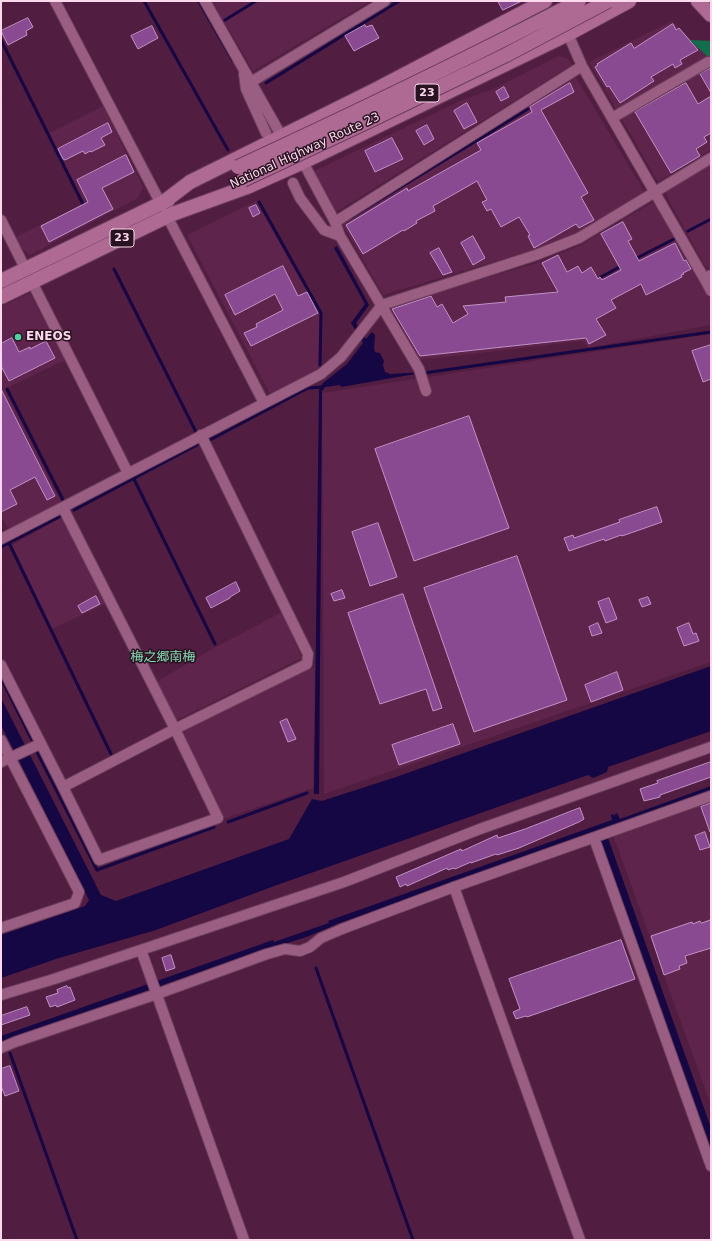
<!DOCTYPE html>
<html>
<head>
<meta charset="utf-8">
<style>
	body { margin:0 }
	#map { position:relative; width:712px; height:1241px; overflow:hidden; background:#511d40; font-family:"DejaVu Sans",sans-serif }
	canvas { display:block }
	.frame { position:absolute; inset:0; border:2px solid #fcd9ed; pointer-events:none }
</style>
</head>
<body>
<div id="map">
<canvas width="712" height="1241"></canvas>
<div class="frame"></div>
</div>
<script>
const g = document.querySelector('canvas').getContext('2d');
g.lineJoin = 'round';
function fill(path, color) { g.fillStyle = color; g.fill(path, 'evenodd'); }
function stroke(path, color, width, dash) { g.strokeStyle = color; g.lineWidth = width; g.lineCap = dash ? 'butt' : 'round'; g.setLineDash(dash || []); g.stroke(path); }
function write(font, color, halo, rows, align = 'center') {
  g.font = font + ' "DejaVu Sans","Noto Sans JP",sans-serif'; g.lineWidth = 3; g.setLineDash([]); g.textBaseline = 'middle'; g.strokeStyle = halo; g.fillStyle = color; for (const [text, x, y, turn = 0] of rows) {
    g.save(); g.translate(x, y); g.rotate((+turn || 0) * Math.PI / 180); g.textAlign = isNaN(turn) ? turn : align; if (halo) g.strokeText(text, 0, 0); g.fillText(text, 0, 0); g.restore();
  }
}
const built = new Path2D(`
	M212,1H371L253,71Z
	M672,21L711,60V150L658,182L589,62Z
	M559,56L568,59L572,65L336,212L314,171L462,100L493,89Z
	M576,77L644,191L577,233L536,249L383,295L341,222Z
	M103,106L143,187L138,198L30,255L21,248L16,237L83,204L49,133Z
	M711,164V269L705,266L666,195L668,189Z
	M256,201L320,314L318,369L270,394L187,235Z
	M651,203L657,205L711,300V325L588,348L583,341L419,360L390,306L537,263L581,245Z
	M30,293L65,360L5,389L61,502L9,528L7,527L1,516V307Z
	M711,334V662L324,794L322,393Z
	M62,517L105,604L52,629L12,545Z
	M282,612L302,658L177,720L156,682L214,648Z
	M315,667L313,788L223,819L184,733L185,728Z
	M711,801V1105L613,835Z`);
const green = new Path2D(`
	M690,40L711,41V60Z`);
const water = new Path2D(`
	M197,1H200L234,60L232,62Z
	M337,246L369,305L356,323L366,339L372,332L375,335L374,349L375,352L380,353L384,361L383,365L385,372L390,374L426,372L341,387L340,385L325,387L322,391L319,794H314L319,390L323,383L347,364L363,343L351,323L365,304L334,248Z
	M711,666V731L608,767L607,772L593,778L588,775L277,885L156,930L59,958L1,978V935L85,906L89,900L1,725V698L101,895L116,901L289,839L312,799L322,801L396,777Z
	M711,786V791L631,819L606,830L608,838L711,1128V1150L601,841L595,832L337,924C316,934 291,943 268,948L1,1042V1036L273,940L274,942L329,923L328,921L612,820L611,815L613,814L615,816V814L617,813L620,819Z`);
const stream = new Path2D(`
	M144,1L228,150
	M225,20L256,1
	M1,40L83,204
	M266,83L399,1
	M259,202L321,313L320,365
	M352,217L528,109
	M688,231L711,219
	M635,259L674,239
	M114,269L196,432
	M601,277L623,265
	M424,373L711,332
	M7,389L63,500
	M210,440L308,388L322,387
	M134,479L215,644
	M74,510L197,445
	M9,543L111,754
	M1,547L61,516
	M1,678L32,740
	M36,750L97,870L214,827
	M228,822L307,793
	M316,968L413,1240
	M10,1053L77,1240`);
const building = new Path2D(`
	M498,1H522L503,10Z
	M28,18L33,27L26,31L27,35L8,45L1,31Z
	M673,24L676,30L679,28L698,50L680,60L682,64L675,68L673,64L651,77L654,81L620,103L609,86L607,87L595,67L598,65L597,64L631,43L634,48Z
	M365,25L366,27L372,25L379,38L354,51L345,36Z
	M152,26L158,38L138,49L131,36Z
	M711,68V93L700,74Z
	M570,83L574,92L541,110L588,193L581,197L594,220L579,228L576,224L534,248L528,236L530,235L519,217L501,227L491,209L487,211L482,202L487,200L477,181L433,206L435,211L416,221L417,223L404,231L403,230L363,254L346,225L407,188L408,191L481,150L477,143L532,112L530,107Z
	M686,83L698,104L711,96V133L704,137L707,142L696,149L700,156L671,173L635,112Z
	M504,87L509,97L501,101L496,92Z
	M467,103L477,122L464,129L454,111Z
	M108,123L112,132L101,138L105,145L91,152L90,151L85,154L83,151L65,160L63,159L58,149Z
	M427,125L434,139L424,145L416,131Z
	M392,138L403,159L375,172L365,151Z
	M126,155L134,172L102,188L113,209L49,242L41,226L88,202L77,180Z
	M256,205L260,213L253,217L249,208Z
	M623,222L632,239L628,241L639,261L675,243L684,261L686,260L691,269L683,273L684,274L681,275L682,277L646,295L641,284L611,300L616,308L596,319L606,335L589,344L586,338L420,356L392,309L431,296L437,307L442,304L453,323L468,314L463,306L506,302L505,297L558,292L542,263L558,255L567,272L578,266L582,273L591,267L598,279L600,277L602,280L621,270L601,234Z
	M473,236L485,258L473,265L461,243Z
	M439,248L452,272L443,275L430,253Z
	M283,266L298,296L307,292L318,313L251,346L244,333L257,327L256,324L283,310L275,294L235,315L225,295Z
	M12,338L19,352L30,347V349L46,341L55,358L9,381L1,366V344Z
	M711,345V379L703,382L692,351Z
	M1,389L55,496L47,500L35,477L10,490L17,504L1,512Z
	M469,416L509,528L414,561L375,449Z
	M657,507L662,522L622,536L621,535L605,541L604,539L569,551L564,538L573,535L574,538L620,522L619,520Z
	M378,523L397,577L370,586L352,532Z
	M517,556L567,700L474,732L424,588Z
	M236,582L240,591L230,597V598L211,608L206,598Z
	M342,590L345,598L334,601L331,594Z
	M403,594L442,708L433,711L426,689L380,704L348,613Z
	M96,596L100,604L82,613L78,606Z
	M648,597L651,604L642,607L639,600Z
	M609,598L617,619L606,623L598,602Z
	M598,623L602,633L592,636L589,627Z
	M689,623L693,634L696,633L699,641L684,646L677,628Z
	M617,672L623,690L591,702L585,685Z
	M287,719L296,739L288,742L280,722Z
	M453,724L460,744L399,765L392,745Z
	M711,762V777L660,795V797L644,801L640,789L658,783L657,781Z
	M711,803V832H710L701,807Z
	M580,808L584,819L579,822L519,848L497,855L496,854L471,863V862L455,869L454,868L448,870L447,868L407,886L406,884L400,887L396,877L461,849L462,851L497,835L498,838L525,829Z
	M705,832L710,847L700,850L695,836Z
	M711,920V948L685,956L687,963L679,966L680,969L664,975L651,936L692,922L693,924L700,921L701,923Z
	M621,940L635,979L527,1017L526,1016L516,1019L513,1012L520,1009L509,979Z
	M171,955L175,968L166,971L162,958Z
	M67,986L68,988L70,987L75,1000L57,1007L56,1005L50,1007L46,997L58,993L57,990Z
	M27,1007L30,1015L1,1025V1016Z
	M10,1066L19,1091L5,1096L1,1086V1069Z`);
const minor = new Path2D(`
	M55,1L161,204
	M205,1L282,137
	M568,34L582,66L704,278L711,275
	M244,74L246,89L266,133
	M251,82L385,1
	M612,118L708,62
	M303,162L335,222L340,236L419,369L426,391
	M293,183L300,198L324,230L340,236
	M167,216L264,403
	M1,220L25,268
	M335,222L582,66
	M704,278L711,291
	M32,282L128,473
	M63,508L175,729L218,818L99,860L63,787
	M1,539L321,374L341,357L382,305L536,255L579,238L711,158
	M1,665L63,787L175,729L307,664L308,654L201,435
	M1,740L79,892L75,903L1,928
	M1,762L40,744
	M594,838L711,1166
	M454,887L580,1240
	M141,950L244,1240
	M1,995L54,979L344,882L480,829L711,747
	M1,1048L15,1042L157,994L267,954L285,949L300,951L310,947L321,938L342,929L454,887L711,796`);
const highway = new Path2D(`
	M698,1L711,15
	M161,204L190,182L375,90L545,1
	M167,216L247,187L303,162L568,34L629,1
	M1,281L168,200
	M1,297L174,213`);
const highwayBridge = new Path2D(`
	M238,167C353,114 467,59 579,1
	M243,180L371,120L506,55L608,1`);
const markers = [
	[18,337,4,"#49d49d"]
];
const shields = [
	[427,93,24],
	[122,238,24]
];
const shieldNames = [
	["23",427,93],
	["23",122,238]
];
const streetNames = [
	["National Highway Route 23",305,151,-25]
];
const poiNames = [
	["ENEOS",26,337]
];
const neighbourhoodNames = [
	["梅之郷南梅",163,658]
];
fill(built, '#5f244b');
fill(green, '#116e4d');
fill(water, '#150644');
stroke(stream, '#150644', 3);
fill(building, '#8a4a92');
stroke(building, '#c192c6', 1);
stroke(minor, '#6d3e5e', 12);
stroke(highway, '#6d3e5e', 16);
stroke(minor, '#995e82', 10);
stroke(highway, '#af6a94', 14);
stroke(highwayBridge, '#6d3e5e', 16, []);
stroke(highwayBridge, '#af6a94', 14);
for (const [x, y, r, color] of markers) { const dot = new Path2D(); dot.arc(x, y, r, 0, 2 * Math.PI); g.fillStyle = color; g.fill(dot); stroke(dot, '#291221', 1.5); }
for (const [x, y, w] of shields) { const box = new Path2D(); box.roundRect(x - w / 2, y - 9, w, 18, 3); g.fillStyle = '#291221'; g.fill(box); stroke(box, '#fcd9ed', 1); }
write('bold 11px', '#fcd9ed', null, shieldNames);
write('12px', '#fcd9ed', '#291221', streetNames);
write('bold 12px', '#fcd9ed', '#291221', poiNames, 'left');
write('13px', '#88dcb5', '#291221', neighbourhoodNames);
</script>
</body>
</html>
